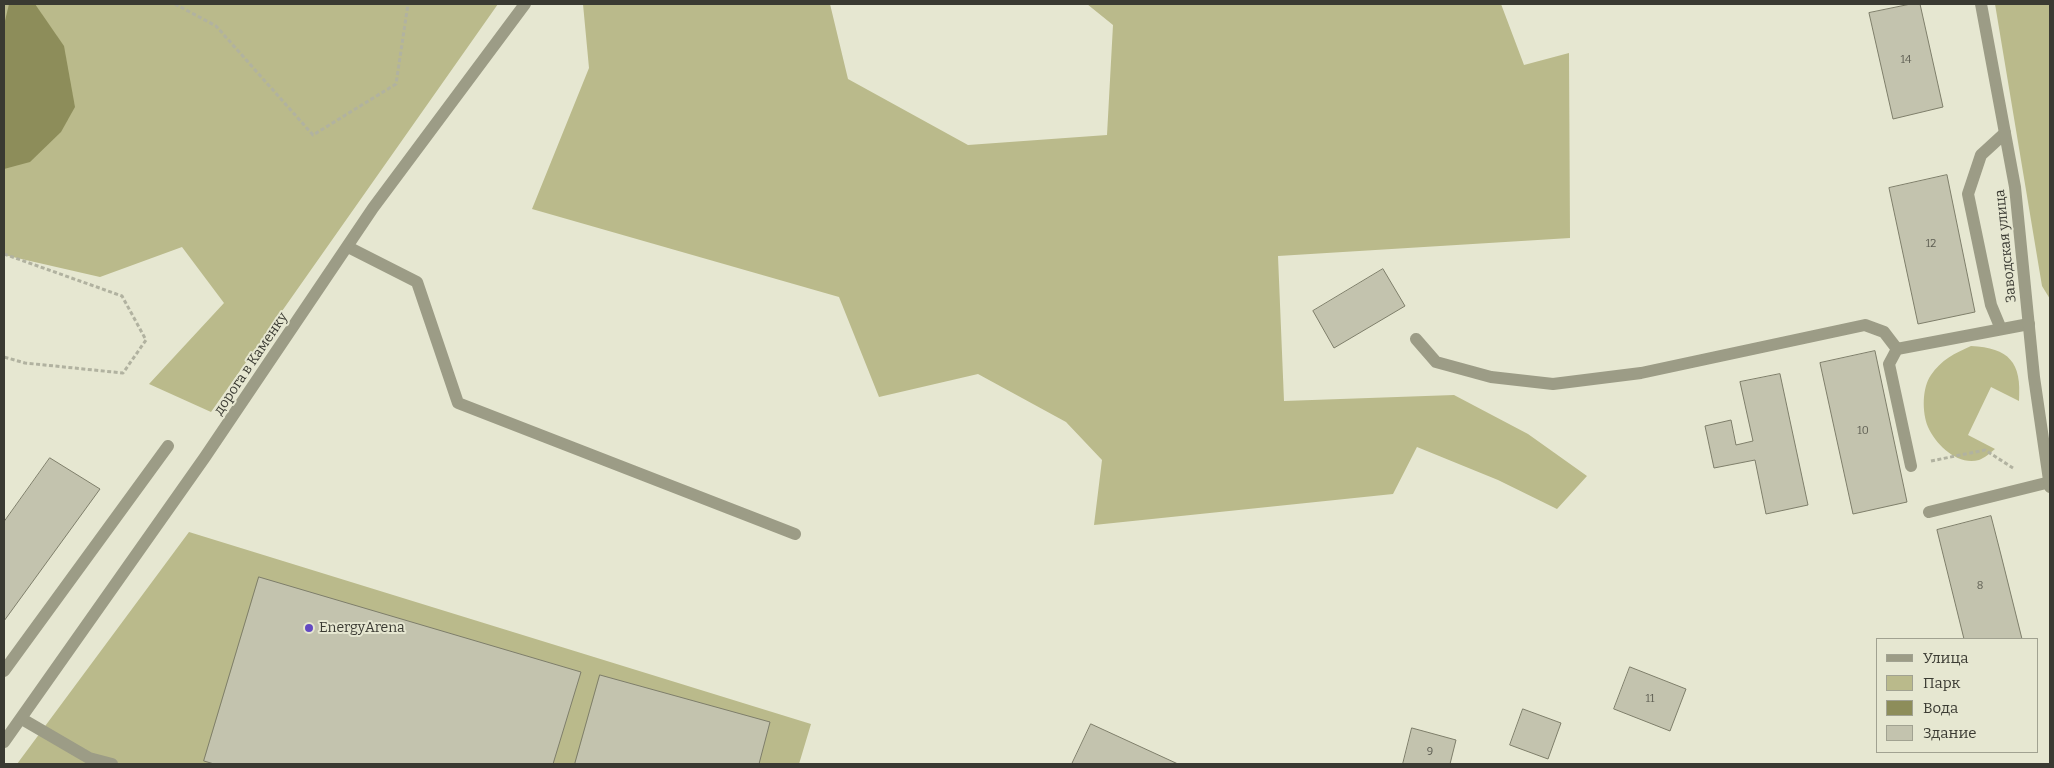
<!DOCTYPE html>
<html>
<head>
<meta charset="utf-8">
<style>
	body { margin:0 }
	#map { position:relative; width:2054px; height:768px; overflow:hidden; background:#e6e7d1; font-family:Bitter,serif }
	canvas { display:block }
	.frame { position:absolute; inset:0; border:5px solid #3a3a32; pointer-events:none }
	.legend { position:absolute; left:1876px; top:638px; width:162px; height:115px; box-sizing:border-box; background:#e6e7d1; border:1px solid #a1a291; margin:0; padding:6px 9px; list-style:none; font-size:15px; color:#3a3a32 }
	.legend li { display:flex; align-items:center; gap:10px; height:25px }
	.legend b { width:25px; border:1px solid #a1a291 }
</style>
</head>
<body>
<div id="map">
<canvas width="2054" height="768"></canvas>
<div class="frame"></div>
<ul class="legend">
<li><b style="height:6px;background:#9c9c86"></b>Улица</li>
<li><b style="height:14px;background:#baba8b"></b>Парк</li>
<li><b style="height:14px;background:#8d8d5a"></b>Вода</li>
<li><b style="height:14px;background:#c3c3ae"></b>Здание</li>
</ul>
</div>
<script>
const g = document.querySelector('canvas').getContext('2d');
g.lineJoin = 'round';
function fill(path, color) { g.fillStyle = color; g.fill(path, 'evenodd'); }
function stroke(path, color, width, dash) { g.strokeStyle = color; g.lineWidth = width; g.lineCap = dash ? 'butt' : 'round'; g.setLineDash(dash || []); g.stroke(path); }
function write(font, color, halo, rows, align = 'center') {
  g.font = font + ' Bitter,serif'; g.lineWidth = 4; g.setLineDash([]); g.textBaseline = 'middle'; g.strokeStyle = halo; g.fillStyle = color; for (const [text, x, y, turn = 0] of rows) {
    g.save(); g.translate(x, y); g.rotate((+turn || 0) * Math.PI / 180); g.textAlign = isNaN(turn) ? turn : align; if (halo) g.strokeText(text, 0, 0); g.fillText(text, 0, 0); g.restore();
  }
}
const green = new Path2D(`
	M4,4H498L211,412L149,384L224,303L182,247L100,277L4,255Z
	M583,4H830L848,79L968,145L1107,135L1113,25L1087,4H1501L1524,65L1569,53L1570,238L1278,256L1284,401L1454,395L1528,434L1587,476L1557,509L1498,480L1417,447L1393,494L1094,525L1102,460L1066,422L978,374L879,397L839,297L532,209L589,68Z
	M1995,4H2050V299L2042,286Z
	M1971,346C2009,348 2022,362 2019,401L1991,387L1968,435L1995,449C1991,452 1985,458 1979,460C1958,466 1936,445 1928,427C1922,412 1922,388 1931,375C1941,360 1955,353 1971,346Z
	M189,532L811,724L799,764H17Z`);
const water = new Path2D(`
	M9,4H35L64,46L75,107L61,132L30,162L4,169V25Z`);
const building = new Path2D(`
	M1911,4H1920L1943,107L1893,119L1869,13Z
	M1947,175L1975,312L1918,324L1889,188Z
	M1383,269L1405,306L1334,348L1313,311Z
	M1875,351L1907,502L1853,514L1820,363Z
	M1780,374L1808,505L1766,514L1755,460L1714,468L1705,426L1731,420L1736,445L1753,441L1740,382Z
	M50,458L100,489L4,621V522Z
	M1991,516L2001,555L2022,639H1964L1937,530Z
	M259,577L581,672L553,764H214L204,761Z
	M1630,667L1686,689L1670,731L1614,709Z
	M600,675L770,722L759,764H575Z
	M1523,709L1561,723L1548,759L1510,745Z
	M1091,724L1178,764H1072Z
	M1412,728L1456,740L1450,764H1403Z`);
const path = new Path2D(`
	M175,4L216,26L313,135L396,84L408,4
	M4,254L122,296L146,340L123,373L25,363L4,357
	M1931,461L1985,450L2013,468`);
const lane = new Path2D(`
	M348,247L417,282L458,403L795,534
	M2001,329L1991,305L1968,194L1981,155L2005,133
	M1416,339L1436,362L1491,377L1553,384L1641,373L1865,325L1884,332L1897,349L2029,324
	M1897,349L1889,364L1911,466
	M1929,512L2050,482
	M4,671L168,446
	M22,719L89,758L112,764`);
const street = new Path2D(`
	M1981,4L2015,187L2034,377L2050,487
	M4,742L205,457L373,208L525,4`);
const markers = [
	[309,628,5,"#6349c2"]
];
const numberNames = [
	["14",1906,60],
	["12",1931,244],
	["10",1863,431],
	["8",1980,586],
	["11",1650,699],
	["9",1430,752]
];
const streetNames = [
	["Заводская улица",2006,246,-96],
	["дорога в Каменку",251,364,-56]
];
const poiNames = [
	["EnergyArena",319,628]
];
fill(green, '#baba8b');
fill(water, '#8d8d5a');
fill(building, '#c3c3ae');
stroke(building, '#7e7e6a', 1);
stroke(path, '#b1b2a0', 3, [4, 2.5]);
stroke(lane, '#9c9c86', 12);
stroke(street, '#9c9c86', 12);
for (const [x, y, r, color] of markers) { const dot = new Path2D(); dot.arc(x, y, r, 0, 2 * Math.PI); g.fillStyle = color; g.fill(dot); stroke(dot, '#e6e7d1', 2); }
write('11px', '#5c5c51', null, numberNames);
write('14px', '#3a3a32', '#e6e7d1', streetNames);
write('14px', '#3a3a32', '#e6e7d1', poiNames, 'left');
</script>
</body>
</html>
